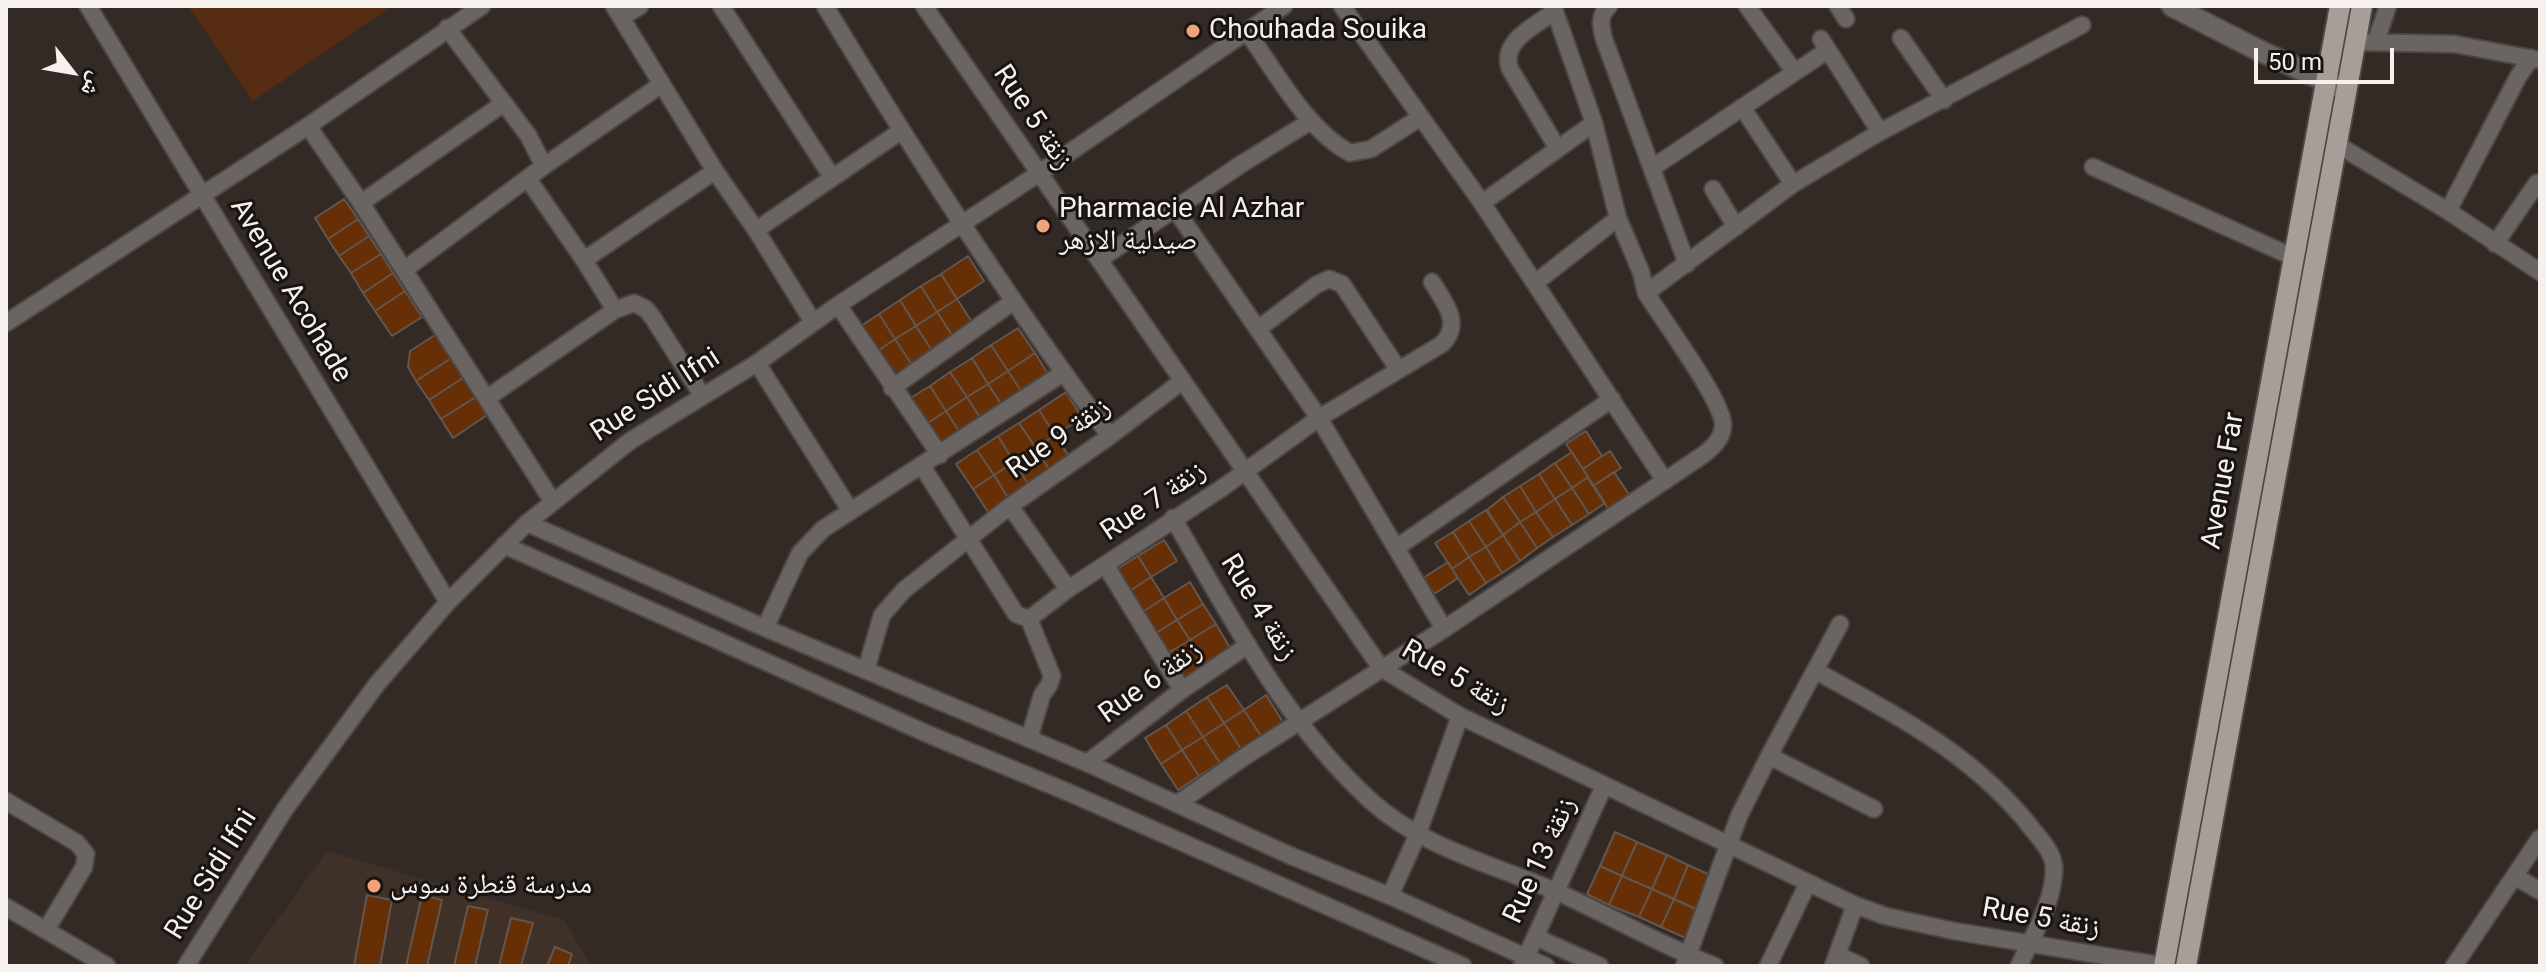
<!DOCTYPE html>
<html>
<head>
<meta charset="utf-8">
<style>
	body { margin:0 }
	#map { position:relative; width:2546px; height:972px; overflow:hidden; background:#332a26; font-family:Roboto,"Noto Naskh Arabic",sans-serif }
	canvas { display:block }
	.frame { position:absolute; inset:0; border:8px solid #f7f1ee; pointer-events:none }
	.north { position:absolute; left:32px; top:32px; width:80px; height:80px; -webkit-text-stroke:6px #181412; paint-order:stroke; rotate:121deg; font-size:22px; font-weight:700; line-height:32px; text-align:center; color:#f7f1ee }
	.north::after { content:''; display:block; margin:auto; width:28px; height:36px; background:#f7f1ee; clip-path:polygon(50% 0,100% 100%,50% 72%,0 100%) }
	.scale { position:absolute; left:2254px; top:48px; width:140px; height:36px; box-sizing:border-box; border:4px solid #f7f1ee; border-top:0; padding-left:10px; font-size:24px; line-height:28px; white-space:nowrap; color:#f7f1ee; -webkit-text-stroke:6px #181412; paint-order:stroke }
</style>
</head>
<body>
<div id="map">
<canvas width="2546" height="972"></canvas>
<div class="frame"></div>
<div class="north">ش</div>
<div class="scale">50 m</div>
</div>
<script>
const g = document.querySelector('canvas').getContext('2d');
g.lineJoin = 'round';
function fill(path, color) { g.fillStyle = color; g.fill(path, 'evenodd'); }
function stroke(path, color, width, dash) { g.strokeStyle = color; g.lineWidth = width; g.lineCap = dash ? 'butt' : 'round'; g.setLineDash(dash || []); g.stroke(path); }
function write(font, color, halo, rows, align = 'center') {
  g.font = font + ' Roboto,"Noto Naskh Arabic",sans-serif'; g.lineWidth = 6; g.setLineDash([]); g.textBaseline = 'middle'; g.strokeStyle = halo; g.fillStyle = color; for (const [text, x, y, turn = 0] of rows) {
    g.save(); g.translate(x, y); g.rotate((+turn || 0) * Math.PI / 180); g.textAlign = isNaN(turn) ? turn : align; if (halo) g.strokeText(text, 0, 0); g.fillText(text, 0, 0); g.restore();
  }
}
const built = new Path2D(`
	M327,851L564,920L591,966H244Z`);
const green = new Path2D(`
	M188,6H392L253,101Z`);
const building = new Path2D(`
	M344,199L358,219L328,239L315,218Z
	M358,219L369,236L339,256L328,239Z
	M369,236L381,254L351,273L339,256Z
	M381,254L393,273L363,293L351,273Z
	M968,256L984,281L957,299L941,274Z
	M393,273L405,291L375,311L363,293Z
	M941,274L957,299L937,312L921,286Z
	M921,286L937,312L916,326L900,300Z
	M405,291L422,317L392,336L375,311Z
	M957,299L974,325L954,338L937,312Z
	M900,300L916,326L895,339L879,314Z
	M937,312L954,338L933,352L916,326Z
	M879,314L895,339L875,353L858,328Z
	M916,326L933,352L912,365L895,339Z
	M1018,328L1035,353L1008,371L991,345Z
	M438,333L453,357L416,381L408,367L410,351Z
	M895,339L912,365L892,379L875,353Z
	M991,345L1008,371L988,384L972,358Z
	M1035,353L1051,379L1025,397L1008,371Z
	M453,357L466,376L429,400L416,381Z
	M972,358L988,384L967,397L950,372Z
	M1008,371L1025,397L1005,410L988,384Z
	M950,372L967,397L946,411L930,386Z
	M466,376L479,395L441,419L429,400Z
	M988,384L1005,410L984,424L967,397Z
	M930,386L946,411L925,425L909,399Z
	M1066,392L1082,418L1055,435L1039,410Z
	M479,395L490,413L453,438L441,419Z
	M967,397L984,424L963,437L946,411Z
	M1039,410L1055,435L1036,448L1019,423Z
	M946,411L963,437L942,451L925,425Z
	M1019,423L1036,448L1014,462L998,436Z
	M1586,431L1602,456L1583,469L1566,444Z
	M1055,435L1072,461L1052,474L1036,448Z
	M998,436L1014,462L994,475L977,450Z
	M1036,448L1052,474L1031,488L1014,462Z
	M977,450L994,475L973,489L956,464Z
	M1610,451L1621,468L1593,486L1583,469Z
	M1572,452L1588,477L1572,488L1555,463Z
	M1014,462L1031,488L1010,501L994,475Z
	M1555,463L1572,488L1555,499L1539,474Z
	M1614,472L1630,496L1609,510L1593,486Z
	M1539,474L1555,499L1536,512L1520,486Z
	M994,475L1010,501L990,515L973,489Z
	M1588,477L1605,503L1589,514L1572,488Z
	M1520,486L1536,512L1520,522L1503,497Z
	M1572,488L1589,514L1572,525L1555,499Z
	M1503,497L1520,522L1503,535L1487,510Z
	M1555,499L1572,525L1553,537L1536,512Z
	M1486,510L1503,535L1486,547L1469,521Z
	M1536,512L1553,537L1537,548L1520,522Z
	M1469,521L1486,547L1469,557L1453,532Z
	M1520,522L1537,548L1520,561L1503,535Z
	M1453,532L1469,557L1452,569L1435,543Z
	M1503,535L1520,561L1502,573L1486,547Z
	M1164,540L1177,561L1151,577L1138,556Z
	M1486,547L1502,573L1486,583L1469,557Z
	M1138,556L1151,577L1125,594L1111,573Z
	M1469,557L1486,583L1469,595L1452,569Z
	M1448,562L1458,578L1434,594L1423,578Z
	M1151,577L1164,598L1138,615L1125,594Z
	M1190,582L1203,604L1177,620L1164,598Z
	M1164,598L1177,620L1151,636L1138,615Z
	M1203,604L1216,624L1190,640L1177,620Z
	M1177,620L1190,640L1163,656L1151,636Z
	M1216,624L1232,651L1206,667L1190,640Z
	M1190,640L1206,667L1180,683L1163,656Z
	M1227,685L1244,710L1224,723L1207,697Z
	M1266,695L1283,722L1261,736L1244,710Z
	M1207,697L1224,723L1203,737L1186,711Z
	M1244,710L1261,736L1241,749L1224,723Z
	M1186,711L1203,737L1182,750L1166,725Z
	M1224,723L1241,749L1220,763L1203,737Z
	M1166,725L1182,750L1161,764L1145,738Z
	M1203,737L1220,763L1199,776L1182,750Z
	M1182,750L1199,776L1178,790L1161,764Z
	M1615,832L1637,842L1622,876L1600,866Z
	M1637,842L1667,855L1652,889L1622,876Z
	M1667,855L1688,865L1674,899L1652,889Z
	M1688,865L1717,878L1702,912L1674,899Z
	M1600,866L1622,876L1609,905L1587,894Z
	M1622,876L1652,889L1639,917L1609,905Z
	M1652,889L1674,899L1661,927L1639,917Z
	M367,895L392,900L380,966H354Z
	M422,895L442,900L427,966H406Z
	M1674,899L1702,912L1690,940L1661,927Z
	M468,906L488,910L475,966H454Z
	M511,918L533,923L521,966H499Z
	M555,947L572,954L568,966H547Z`);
const minor = new Path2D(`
	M88,6L448,602
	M614,6L715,171L756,230L813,322
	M721,6L832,177
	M825,6C914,153 1007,298 1110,436
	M924,6L1381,668L1460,716L1855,905L1885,916L1954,931L2165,966
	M1342,6L1482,203L1665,481
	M1609,6C1598,16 1601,27 1604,39L1687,264
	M1747,6L1794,71
	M1838,6L1846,19
	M1555,11C1535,26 1500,41 1510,69L1558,149
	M622,17L640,6
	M447,28L528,135L544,166
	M1247,32C1276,72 1306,129 1350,153L1371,149L1421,117
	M1901,38L1944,100
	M1821,39L1880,132
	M2376,41L2388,6
	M2356,42L2454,44L2540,60
	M1742,107L1793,184
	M308,126L361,203L553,502
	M2336,144L2448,211L2540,272
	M2093,167L2293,257
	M1652,168L1828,50
	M528,179L584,260L615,310
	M1713,189L1736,227
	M361,203L504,103
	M1482,203L1594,123
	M1175,209L1319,418L1444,629
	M2448,211L2518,77L2531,58
	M756,230L901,131
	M2495,244L2537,183H2540
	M1100,259L1243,163L1311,121
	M584,260L715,171
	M404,270L544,166L662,84
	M1535,283L1618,218
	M1646,293L1793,184L1880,132L2082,25
	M838,305L940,455
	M6,323L308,126L482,6
	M1258,329L1316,285L1329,279L1342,284L1398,369
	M757,363L850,510
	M892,388L1014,301
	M487,398L615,310L634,303L646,309L653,318L702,395
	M922,466L1016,614L1029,619L1068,589L1222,488L1319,418L1442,344C1463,323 1444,302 1432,282
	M1010,506L1068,589
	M1173,518C1231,617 1285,723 1371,801C1423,848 1492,864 1555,891C1609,915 1660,945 1715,966
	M527,523L765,628L1087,763L1289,855L1390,896L1546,966
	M504,545L930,735L1070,793L1463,966
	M1396,548L1612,399
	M1106,566L1182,690
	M1029,619L1052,676L1049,685L1042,695L1029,739
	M765,628L800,553L823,529L1063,373
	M866,670L882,615L904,590L1010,506L1110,436L1181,382
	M1816,671C1899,717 1974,754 2033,830C2042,841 2053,853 2054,867C2055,900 2032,937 2019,966
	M1769,756L1874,809
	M1087,763L1182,690L1248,645
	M6,801L77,843L86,854L84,867L46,930
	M1177,804L1244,757L1444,629L1703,455C1713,447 1722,439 1723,426C1725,403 1660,316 1646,293L1641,272L1618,218L1594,123L1553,6
	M2516,877L2540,891
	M1390,896L1417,836L1460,716
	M6,907L107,966
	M1535,937L1600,966
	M1838,955L1861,966
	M186,966L285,809L377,684L448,602L527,523L630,441L757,363L838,305L1038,174L1284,6
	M1522,966L1604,786
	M1684,966L1739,816L1769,756L1840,624
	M1768,966L1808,883
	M1833,966L1855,905
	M2454,966L2540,838`);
const tertiary = new Path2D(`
	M2172,6L2258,50L2341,88`);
const primary = new Path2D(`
	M2164,966L2340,6
	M2186,966L2362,6`);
const markers = [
	[1193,31,8,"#efa377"],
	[1043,226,8,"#efa377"],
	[374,886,8,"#efa377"]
];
const poiNames = [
	["Chouhada Souika",1209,31],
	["Pharmacie Al Azhar",1059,210],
	["صيدلية الازهر",1059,242],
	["مدرسة قنطرة سوس",390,886]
];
const streetNames = [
	["Rue 5 زنقة",1032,118,56],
	["Avenue Acohade",290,291,59],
	["Rue Sidi Ifni",656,396,-33],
	["Rue 9 زنقة",1059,439,-35],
	["Avenue Far",2224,481,-80],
	["Rue 7 زنقة",1154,502,-34],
	["Rue 4 زنقة",1258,608,58],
	["Rue 5 زنقة",1455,678,30],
	["Rue 6 زنقة",1151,683,-36],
	["Rue 13 زنقة",1541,861,-65],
	["Rue Sidi Ifni",212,875,-58],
	["Rue 5 زنقة",2041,919,10]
];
fill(built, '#3f3028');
fill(green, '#562d13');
fill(building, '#672f06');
stroke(building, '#615751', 2);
stroke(minor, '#4e4642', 20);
stroke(tertiary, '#4e4642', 24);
stroke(primary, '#4e4642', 24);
stroke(minor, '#6a6563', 16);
stroke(tertiary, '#6a6563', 20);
stroke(primary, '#a79e99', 20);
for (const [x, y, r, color] of markers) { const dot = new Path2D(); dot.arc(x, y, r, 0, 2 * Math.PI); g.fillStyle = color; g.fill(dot); stroke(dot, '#181412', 3); }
write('28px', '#f7f1ee', '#181412', poiNames, 'left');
write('28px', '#f7f1ee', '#181412', streetNames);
</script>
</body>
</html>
